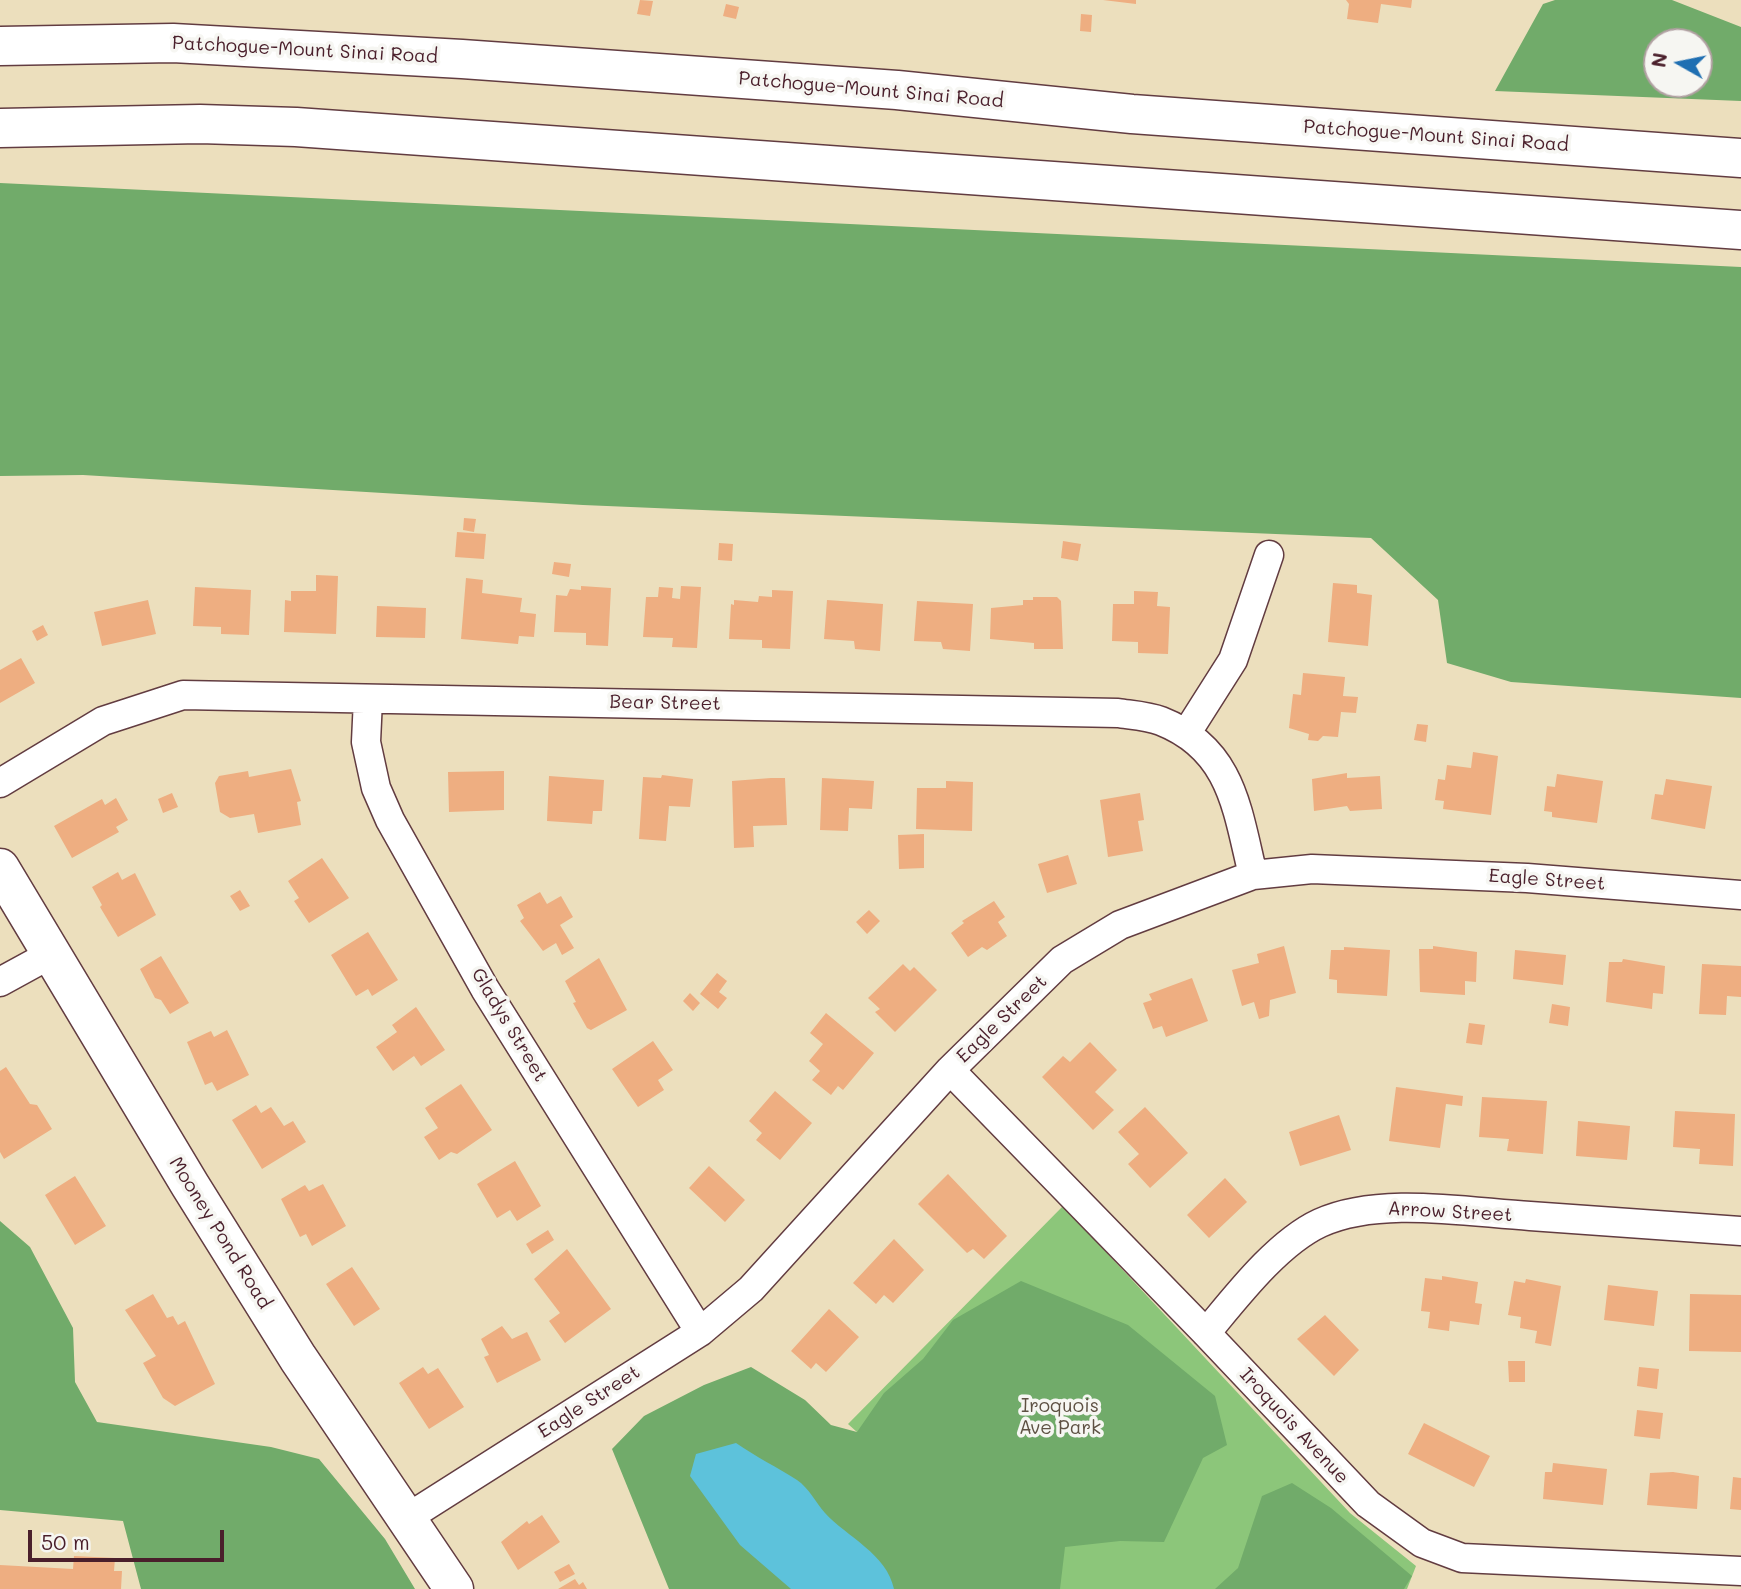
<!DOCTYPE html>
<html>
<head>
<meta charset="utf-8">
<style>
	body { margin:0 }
	#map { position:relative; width:1741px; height:1589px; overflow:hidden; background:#ecdfbd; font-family:Mali,sans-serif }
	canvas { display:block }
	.north { position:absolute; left:1643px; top:28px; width:70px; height:70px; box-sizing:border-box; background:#f6f6f2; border:2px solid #b1a0a2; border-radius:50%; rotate:279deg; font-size:19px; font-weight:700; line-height:28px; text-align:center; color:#4a1f2b }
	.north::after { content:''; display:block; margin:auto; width:24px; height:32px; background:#1f6fb2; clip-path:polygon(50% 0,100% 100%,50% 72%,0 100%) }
	.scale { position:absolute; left:28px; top:1530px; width:196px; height:32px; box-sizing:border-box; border:4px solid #4a1f2b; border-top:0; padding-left:9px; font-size:21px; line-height:24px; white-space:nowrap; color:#4a1f2b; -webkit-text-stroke:5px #f6f6f2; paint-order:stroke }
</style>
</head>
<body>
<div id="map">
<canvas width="1741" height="1589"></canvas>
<div class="north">N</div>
<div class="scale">50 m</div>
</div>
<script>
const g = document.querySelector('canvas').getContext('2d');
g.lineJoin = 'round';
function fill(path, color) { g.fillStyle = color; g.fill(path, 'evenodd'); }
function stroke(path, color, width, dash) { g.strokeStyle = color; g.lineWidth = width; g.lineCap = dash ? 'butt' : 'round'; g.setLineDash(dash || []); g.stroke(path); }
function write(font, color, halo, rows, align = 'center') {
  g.font = font + ' Mali,sans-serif'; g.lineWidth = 7; g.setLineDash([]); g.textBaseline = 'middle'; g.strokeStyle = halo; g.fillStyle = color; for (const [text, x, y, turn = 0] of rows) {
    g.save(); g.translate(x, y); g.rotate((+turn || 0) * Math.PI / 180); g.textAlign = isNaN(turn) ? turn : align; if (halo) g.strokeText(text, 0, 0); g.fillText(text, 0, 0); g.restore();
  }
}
const green = new Path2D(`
	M1063,1206L1350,1513L1416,1566L1407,1589H1032L848,1424Z`);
const forest = new Path2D(`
	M1555,0H1672L1741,27V101L1495,91L1543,4ZM1657,42H1699V84H1657Z
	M0,183L1741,267V698L1511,682L1447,663L1438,600L1371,538L583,505L83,475L0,476Z
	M0,1221L30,1247L73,1328L75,1382L97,1422L271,1447L319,1459L385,1539L415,1589H141L123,1521L0,1510Z
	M1021,1281L1128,1325L1215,1396L1227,1445L1203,1458L1164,1542L1120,1541L1065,1547L1060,1589H669L612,1449L644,1416L704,1385L751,1367L805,1400L831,1425L857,1432L884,1393L923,1359L953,1320Z
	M1292,1483L1331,1508L1412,1576L1404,1589H1215L1238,1568L1262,1496Z`);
const water = new Path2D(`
	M736,1443C756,1457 777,1467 797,1480C809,1488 816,1503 825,1513C847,1537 887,1554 894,1589H791L740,1545L690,1476L696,1454Z`);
const building = new Path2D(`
	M640,0L653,1L650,16L637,14Z
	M1103,0H1136V4Z
	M1346,0H1412L1411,8L1381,4L1378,23L1347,19L1349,4Z
	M726,4L739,7L736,19L723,16Z
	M1081,14L1092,15L1091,32L1080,31Z
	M464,518L476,519L474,532L463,530Z
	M457,532L486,534L484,559L455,557Z
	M1063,541L1081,544L1078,561L1061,558Z
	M719,543L733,544L732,561L718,560Z
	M554,562L571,564L569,577L552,574Z
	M316,575L338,576L336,634L284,632L285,600L291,601V591H316Z
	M466,578L483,580L482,593L522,598L520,612L536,614L534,637L519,636L518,644L461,639Z
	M1333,583L1357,585V593L1372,595L1368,646L1328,642Z
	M581,586L611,588L608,646L586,645V633L554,632L556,595L567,596L570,589L581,590Z
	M681,586L701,587L697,648L672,647L673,638L643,637L646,597H658L659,587L673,588L672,598L680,599Z
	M195,587L251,590L249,635L221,634V627L193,626Z
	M772,590L793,591L790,649L762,648V640L729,639L731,604L734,605V600L758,602L759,596L772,597Z
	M1134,591L1158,592L1157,606L1170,607L1168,654L1138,653V642L1112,641L1113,604H1134Z
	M1033,597H1057L1061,601L1063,649H1034V643L990,639L991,608L1023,605V600H1033Z
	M148,600L156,634L102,646L94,612Z
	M827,600L883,604L880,651L855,649L854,641L824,639Z
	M917,601L973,604L970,651L943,649L941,642L914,641Z
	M377,606L426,608L425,638L376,637Z
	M43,625L48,635L37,641L32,631Z
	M21,658L35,683L0,703V670Z
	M1303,673L1345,677L1343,696L1358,697L1356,713L1341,712L1338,737L1323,736L1318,741L1308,740L1309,734L1289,728L1293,694L1301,695Z
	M1417,724L1428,725L1426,742L1414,740Z
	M1473,752L1498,756L1491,815L1443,809L1444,801L1435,800L1438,779L1445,780L1447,765L1471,768Z
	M291,769L301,801L297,802L301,825L258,833L254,814L230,818L220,812L215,783L219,776L248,771L249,777Z
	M504,771V810L449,812L448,772Z
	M1347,773V778L1380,776L1382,809L1350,811L1347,806L1314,811L1312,779Z
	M1557,774L1603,781L1597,823L1552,817V812L1544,811L1547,786L1555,787Z
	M662,775L693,779L690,807L669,806L666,841L639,839L643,777L661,778Z
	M549,776L604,780L602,811H593L592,824L547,821Z
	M771,778H785L787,825L753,826L754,847L734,848L732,781Z
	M822,778L874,781L872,809L849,808L848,831L820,830Z
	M1666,779L1712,786L1705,829L1651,819L1655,794L1663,795Z
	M946,781L973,782L972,831L916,829L917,788H946Z
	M172,793L178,807L163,813L158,799Z
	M1140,793L1144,820L1138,821L1143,851L1108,857L1100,800Z
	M116,798L128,820L116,827L119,832L72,858L54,826L102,799L105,805Z
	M924,834V868L899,869L898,835Z
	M1068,855L1077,884L1047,893L1038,864Z
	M322,858L349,898L309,923L294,901L299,898L288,881Z
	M118,872L122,880L135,873L156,915L118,937L100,907L102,905L92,887Z
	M240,890L250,906L240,911L230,896Z
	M540,892L547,904L561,896L573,917L560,925L574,948L562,955L556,943L543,951L520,921L524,918L517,905Z
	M994,901L1005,917L998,922L1007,936L987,950L982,947L968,957L951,933L964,923L962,921Z
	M869,910L880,921L867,934L856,922Z
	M368,932L398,980L372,996L368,989L356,996L331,955Z
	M1284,946L1296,993L1270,1000L1269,1016L1259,1019L1254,1002L1242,1006L1232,970L1259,963L1257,954Z
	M1433,946L1477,952L1476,982L1465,981V995L1420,992L1419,949H1433Z
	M1344,947L1390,950L1387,996L1337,993V980L1329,979L1331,950H1344Z
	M1515,950L1566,955L1563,985L1513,979Z
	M161,956L189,1003L170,1014L161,1000L155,998L140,969Z
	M599,958L627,1010L591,1030L587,1028L573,1003L576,1002L565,981Z
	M1623,959L1665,966L1663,994L1653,993L1652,1009L1606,1002L1609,962H1622Z
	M903,964L910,971L914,967L937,990L895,1032L875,1012L880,1009L868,998Z
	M1702,964L1741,966V997L1727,996L1726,1015L1699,1014Z
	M717,973L727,981L719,992L727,998L718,1009L700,994Z
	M1192,978L1208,1021L1166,1037L1162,1026L1153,1029L1143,1003L1152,1000L1149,994Z
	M690,993L700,1003L693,1011L683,1001Z
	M1552,1004L1570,1007L1568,1026L1549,1023Z
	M416,1007L445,1050L421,1066L414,1056L393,1071L376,1047L397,1032L392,1025Z
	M826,1013L874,1053L843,1090L838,1086L831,1095L812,1080L820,1071L809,1061L823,1044L810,1033Z
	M1469,1023L1485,1025L1482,1045L1466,1043Z
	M227,1030L249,1075L217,1091L212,1082L205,1085L187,1042L211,1031L214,1037Z
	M653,1041L673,1070L658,1080L664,1090L638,1107L612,1069Z
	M1090,1042L1117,1070L1095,1092L1114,1110L1093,1130L1042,1077L1063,1056L1070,1062Z
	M6,1067L30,1104L37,1105L52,1129L4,1159L0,1152V1071Z
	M461,1084L492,1130L457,1154L451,1152L439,1160L424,1137L438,1128L425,1108Z
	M1396,1087L1463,1096L1462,1106L1446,1104L1440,1148L1389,1141Z
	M775,1091L812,1123L780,1160L756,1140L762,1133L749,1121Z
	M1482,1097L1547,1101L1543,1154L1507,1151L1509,1139L1479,1137Z
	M256,1105L261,1113L271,1107L284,1126L293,1121L306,1142L262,1169L232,1120Z
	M1145,1107L1188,1153L1150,1188L1128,1164L1139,1154L1118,1132Z
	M1675,1111L1735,1114L1733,1166L1699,1164L1700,1149L1673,1147Z
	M1339,1115L1351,1150L1300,1166L1289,1132Z
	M1578,1121L1630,1126L1627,1160L1576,1156Z
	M515,1161L541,1206L517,1221L510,1210L497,1218L477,1184Z
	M709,1166L745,1200L725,1222L689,1188Z
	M948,1174L1007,1236L984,1259L973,1249L967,1253L918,1204Z
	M75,1176L106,1226L75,1245L45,1195Z
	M1225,1178L1247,1202L1209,1238L1187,1215Z
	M323,1184L346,1226L312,1246L306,1234L300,1237L281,1199L305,1185L309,1191Z
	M548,1230L554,1240L532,1254L526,1244Z
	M894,1239L924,1270L893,1303L884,1295L876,1304L853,1283Z
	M567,1249L611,1309L565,1343L549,1321L560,1313L534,1279Z
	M352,1267L380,1309L354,1326L326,1284Z
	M1442,1276L1478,1282L1475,1303L1482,1304L1479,1325L1450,1321L1449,1331L1428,1328L1430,1312L1421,1311L1425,1278L1442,1280Z
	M1526,1279L1561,1286L1551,1346L1535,1343L1537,1331L1520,1328L1521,1317L1508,1315L1514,1281L1525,1283Z
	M1608,1285L1658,1291L1654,1326L1604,1320Z
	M153,1294L167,1318L173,1316L178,1325L185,1321L215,1384L175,1406L163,1398L143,1363L156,1356L125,1310Z
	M1690,1294L1741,1295V1352L1689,1351Z
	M829,1309L859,1337L826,1372L816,1363L811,1369L791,1351Z
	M1325,1315L1359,1350L1334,1376L1297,1339Z
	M502,1326L512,1339L527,1332L541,1360L497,1383L484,1357L489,1355L481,1339Z
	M1508,1361H1525V1382H1509Z
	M423,1367L428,1374L438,1368L464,1407L429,1429L399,1383Z
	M1639,1367L1659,1369L1657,1389L1637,1386Z
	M1637,1410L1663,1413L1660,1439L1634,1436Z
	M1424,1423L1490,1456L1474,1487L1408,1454Z
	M1553,1463L1607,1469L1603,1505L1543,1499L1545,1472H1552Z
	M1673,1472L1699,1476L1697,1509L1647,1505L1650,1473Z
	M1733,1477L1741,1478V1510L1730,1509Z
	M542,1515L560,1542L518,1570L501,1542L527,1521L529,1524Z
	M74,1556L115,1558L114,1571H122L121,1589H0V1565L73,1569Z
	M569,1564L575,1574L560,1582L554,1572Z
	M575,1579L579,1585L583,1582L587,1589H558Z`);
const street = new Path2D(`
	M368,699L366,742L376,788L390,820L485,989L700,1332
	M1186,734L1233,660L1269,555
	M0,783L103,721L183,695L1118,713C1131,715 1148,716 1161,721C1232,749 1237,809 1253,875
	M0,982L53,953
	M950,1070L1206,1333L1368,1504L1422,1543L1462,1558L1741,1571
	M1206,1333C1236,1297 1277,1243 1320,1223C1379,1196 1466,1212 1530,1216C1600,1221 1671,1226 1741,1231
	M407,1518L700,1332L751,1289L950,1070L1062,960L1120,925L1253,875L1312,869L1527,878L1741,895`);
const secondary = new Path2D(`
	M0,868L190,1185L298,1358L454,1589`);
const highway = new Path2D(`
	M0,46L173,43L462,59L897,90L1132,114L1741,158
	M0,128L200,124L296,127L1741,230`);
const streetNames = [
	["Patchogue-Mount Sinai Road",305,50,3],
	["Patchogue-Mount Sinai Road",871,90,5],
	["Patchogue-Mount Sinai Road",1436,136,4],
	["Bear Street",665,703,1],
	["Eagle Street",1547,880,4],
	["Eagle Street",1002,1019,-44],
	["Gladys Street",509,1025,59],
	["Arrow Street",1450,1212,3],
	["Mooney Pond Road",220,1233,58],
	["Eagle Street",589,1402,-33],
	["Iroquois Avenue",1294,1426,47]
];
const parkNames = [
	["Iroquois",1060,1406],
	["Ave Park",1060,1428]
];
fill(green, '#8cc67a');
fill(forest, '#71ab6a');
fill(water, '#5dc2db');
fill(building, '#eeae81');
stroke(street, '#623c41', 31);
stroke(secondary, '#623c41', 41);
stroke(highway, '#623c41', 41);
stroke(street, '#fff', 28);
stroke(secondary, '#fff', 38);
stroke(highway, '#fff', 38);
write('19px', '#4a1f2b', '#f6f6f2', streetNames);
write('19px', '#5e5143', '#f6f6f2', parkNames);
</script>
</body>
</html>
